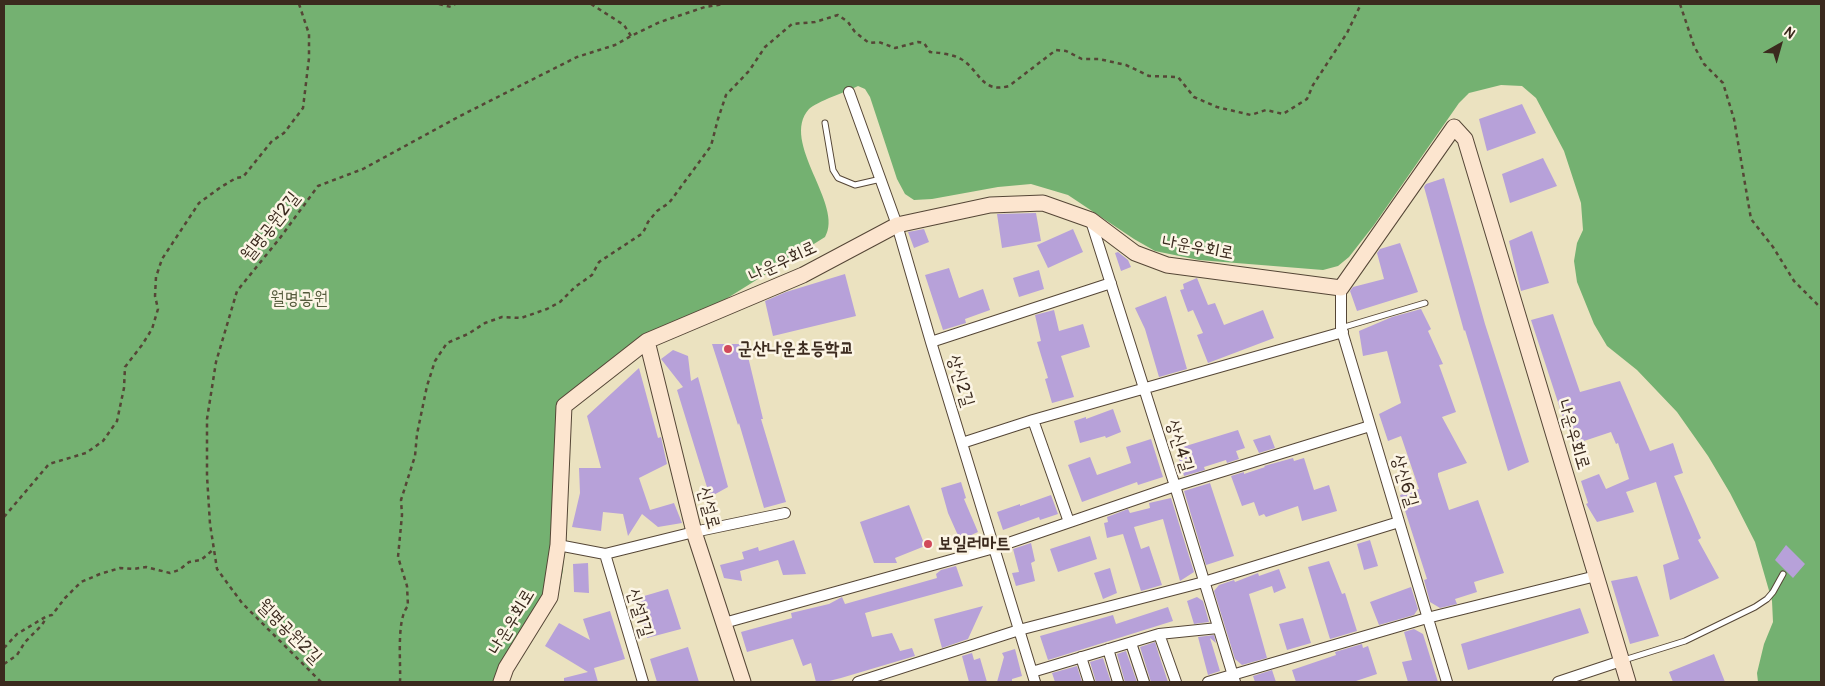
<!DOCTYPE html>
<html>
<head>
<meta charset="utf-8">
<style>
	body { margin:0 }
	#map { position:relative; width:1825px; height:686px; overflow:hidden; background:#ebe2c0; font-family:Pangolin,sans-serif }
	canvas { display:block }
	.frame { position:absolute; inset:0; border:5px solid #3b2a1e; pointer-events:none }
	.north { position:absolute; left:1755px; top:20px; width:50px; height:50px; -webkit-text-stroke:4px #fcf5e5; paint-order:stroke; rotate:38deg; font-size:14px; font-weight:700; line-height:20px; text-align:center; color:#3b2a1e }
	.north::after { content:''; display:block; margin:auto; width:18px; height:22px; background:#3b2a1e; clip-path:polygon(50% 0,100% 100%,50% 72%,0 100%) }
</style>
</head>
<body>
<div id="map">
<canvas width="1825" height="686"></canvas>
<div class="frame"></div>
<div class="north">N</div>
</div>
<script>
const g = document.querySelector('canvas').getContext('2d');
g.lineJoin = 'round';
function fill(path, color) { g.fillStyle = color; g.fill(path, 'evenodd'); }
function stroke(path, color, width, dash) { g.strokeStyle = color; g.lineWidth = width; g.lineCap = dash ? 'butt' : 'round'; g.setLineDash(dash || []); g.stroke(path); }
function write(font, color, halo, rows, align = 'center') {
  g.font = font + ' Pangolin,"Poor Story",sans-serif'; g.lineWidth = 5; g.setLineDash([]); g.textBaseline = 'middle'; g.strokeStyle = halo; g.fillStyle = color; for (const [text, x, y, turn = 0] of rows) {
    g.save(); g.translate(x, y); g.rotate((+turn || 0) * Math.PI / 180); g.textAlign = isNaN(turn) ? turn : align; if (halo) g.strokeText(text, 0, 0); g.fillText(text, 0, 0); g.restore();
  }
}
const forest = new Path2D(`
	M4,4H1821V682H1758L1757,673L1764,644L1773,622L1772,601L1755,542L1730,493L1708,456L1677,412L1637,370L1607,346L1594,324L1577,282L1574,261L1577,243L1583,230L1581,203L1564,151L1536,98L1522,86L1501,85L1469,93L1459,103L1374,225L1349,257L1338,266L1323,270L1199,260L1155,251L1134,239L1068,195L1031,184L998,187L932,199L914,200L905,194L897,179L870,97L865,89L858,86C848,91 816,102 809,109C779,142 845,205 825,237L694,319L668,333L574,404L570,418L563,570L558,595L505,682H4Z`);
const building = new Path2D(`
	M1522,104L1536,133L1487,151L1479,119Z
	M1543,158L1557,186L1510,203L1502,174Z
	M1444,178L1485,324L1529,462L1508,471L1465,330L1464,331L1424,187L1426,184Z
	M1036,213L1041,241L1002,248L997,214Z
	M924,229L929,242L914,248L908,232Z
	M1073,229L1083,252L1048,268L1037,245Z
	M1532,231L1549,283L1521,291L1509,241Z
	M1400,243L1418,292L1357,311L1350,291L1353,287L1384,279L1377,253L1380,249Z
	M1118,252L1128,260L1131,267L1121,271L1115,253Z
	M949,268L959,298L983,289L990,310L965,319L966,323L943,330L925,275Z
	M1039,270L1044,289L1019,297L1013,278Z
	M845,274L856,316L773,336L765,301L786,292Z
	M1197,278L1208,305L1215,303L1224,325L1263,310L1274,338L1208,363L1197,335L1203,333L1193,310L1188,312L1180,290L1184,289L1183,284Z
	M1166,296L1187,369L1159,377L1145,329L1135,308Z
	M1421,309L1431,329L1428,331L1443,364L1439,365L1456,412L1442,417L1467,463L1438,473V476L1449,510L1478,500L1504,573L1474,582L1477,592L1455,599L1457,604L1440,608L1430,602L1424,580L1427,579L1400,495L1419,489L1401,436L1388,441L1379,414L1401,403L1387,351L1363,356L1359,331L1392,317Z
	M1054,310L1059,331L1083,324L1090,347L1061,356L1074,397L1052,403L1045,379L1048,378L1037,342L1041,341L1035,315Z
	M1553,314L1580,392L1620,381L1650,451L1673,443L1683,473L1674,476L1701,538L1698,540L1719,578L1670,600L1663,565L1679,559L1656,482L1626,492L1634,512L1597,522L1586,504L1588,503L1581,481L1599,474L1606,489L1629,479L1618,443L1616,444L1611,432L1572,445L1531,320Z
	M712,344H745L763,419H761L786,502L764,508L739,423L738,425Z
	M673,350L688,356L691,381L698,377L728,487L710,497L677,390L683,387L661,359Z
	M639,368L658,438L661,437L667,464L639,478L650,510L674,503L682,523L658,527L642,514L628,536L623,514L603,512L601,531L572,527L580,493L579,468H601L587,416Z
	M1113,409L1121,432L1106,438L1105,436L1080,443L1074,421L1086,417V419Z
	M1238,430L1245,448L1236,451L1239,459L1227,463L1226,460L1204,467L1205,470L1184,476L1176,449Z
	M1270,435L1275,448L1259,453L1253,440Z
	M1151,439L1163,477L1138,485L1137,482L1082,502L1068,465L1090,457L1097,475L1131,463L1126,447Z
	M1293,458L1294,461L1304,458L1314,490L1329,485L1337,511L1302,521L1298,506L1266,517L1264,514L1259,516L1254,502L1242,506L1231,476L1244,472V474L1265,467L1264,466Z
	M961,482L966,498L964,499L978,532L960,540L948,513L941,488Z
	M1210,483L1234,556L1206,565L1184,491Z
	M1051,495L1058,514L1040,520L1039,517L1003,530L997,512L1020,504V506Z
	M1171,498L1194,572L1180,581L1163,519L1134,527L1141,549L1149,546L1162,585L1141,591L1123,534L1107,538L1104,523L1108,522L1107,517L1128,509L1130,513L1150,508L1149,503Z
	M909,505L925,546L895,558L897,563H874L860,522Z
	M1090,536L1097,559L1058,572L1050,549Z
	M794,540L806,574L783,575L778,560L740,571L742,581L724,578L720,565L744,559L742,552L758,547L759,551Z
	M1370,540L1378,566L1364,570L1357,544Z
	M1031,543L1035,561L1031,563L1035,581L1016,586L1012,573L1019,572L1013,549Z
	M1786,545L1805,564L1793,578L1775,560Z
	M1329,561L1342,594L1345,593L1357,631L1330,639L1308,567Z
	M588,563L589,593L574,592L573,564Z
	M956,566L963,586L865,613L872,637L892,633L900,651L912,648L915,656L841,678L825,682H816L811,663L803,666L793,639L747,652L741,632L792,618L791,613L829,604L842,597L845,604L937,578L936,574L941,570Z
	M1110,568L1117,593L1103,599L1094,573Z
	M1279,569L1286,588L1274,593L1272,586L1249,594L1267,658L1242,665L1235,659L1214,591L1219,585L1234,580L1235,582L1258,573L1259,576Z
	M1637,576L1659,636L1630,644L1611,581Z
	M1411,587L1418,609L1414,615L1379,625L1370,602Z
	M668,589L681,629L647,638L634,599Z
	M1197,597L1203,601L1209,622L1194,624L1187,601Z
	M983,606L968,639L942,648L934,619Z
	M1168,607L1173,621L1048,660L1040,636L1113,615L1116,624Z
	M1580,608L1589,633L1468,670L1461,644Z
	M610,611L625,659L594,668L598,682H564V678L588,672L545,646L559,623L590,640L583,619Z
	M1303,618L1311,643L1287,650L1279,624Z
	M1414,629L1423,634L1438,682H1408L1402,662L1412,660L1404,632Z
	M1214,635L1216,643L1210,638L1220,671L1208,675L1198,637Z
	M1155,642L1159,655L1168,682H1151L1140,647Z
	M1362,644L1363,648L1368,646L1377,674L1353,682H1296L1292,670L1336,655L1335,652Z
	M688,647L699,682H657L650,659Z
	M1015,649L1022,676L1012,679V681L997,682L1004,657L1002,653Z
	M1126,651L1137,682H1125L1117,654Z
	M972,653L974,660L980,658L987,682H969L962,656Z
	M1714,654L1725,682H1673L1669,672Z
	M1103,658L1111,682H1096L1090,662Z
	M1077,666L1082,682H1055L1052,673Z
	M1272,670L1276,682H1255L1253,676Z`);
const path = new Path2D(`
	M439,4L451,7L455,4
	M591,4L624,25L631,36
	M1680,4L1694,46L1704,64L1723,83L1734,119L1751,219L1773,247L1794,281L1821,308
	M4,517L49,464L86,453L103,441L117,421L124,388L125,367L142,345L152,329L158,309L155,296L156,277L162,259L199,203L221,187L236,178L243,177L272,141L284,133L303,108L309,58V34L299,4
	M4,648L17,634L47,616L52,615L65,598L81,582L100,574L120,568L133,569L146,567L170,573L179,570L189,562L201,560L214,549
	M4,664L17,655L25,642L42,625L46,618
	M321,682L242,603L217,569L210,524L207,476V419L216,362L237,291L280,238L318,186L363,169L460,116L577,57L615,45L631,36L660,22L705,7L724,4
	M400,682C401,664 396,619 408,606L407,586L398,557L402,515L401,500L415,456L417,434L427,386L435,361L447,343L468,334L485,323L502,317L521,318L547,309L560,302L575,287L592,275L599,262L643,233L648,222L657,211L669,203L711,146L718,119L726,95L749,71L765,47L792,24L815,22L838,15L848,22L855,32L869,43L879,42L895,48L918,42L924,43L930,52C940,53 952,54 961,59C980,70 981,94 1009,86L1056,50L1066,51L1082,59H1099L1126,65L1149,76L1178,77L1194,97L1217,107L1251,115L1266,110L1283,114L1307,99L1313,85L1347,33L1361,4`);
const lane = new Path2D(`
	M825,123L833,170L838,178L855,185L881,179
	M1341,328L1425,303
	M1624,660L1685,641L1755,607L1767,599L1773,592L1783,574`);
const street = new Path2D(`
	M849,92L897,225L931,342L1035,682
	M1091,221L1175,486L1235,682
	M1341,288V328L1447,682
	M931,342L1111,283
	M1033,420L1069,522
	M962,443L1033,420L1343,332
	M558,545L605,554L694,532L785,513
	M605,554L643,682
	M724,623L994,548L1175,486L1370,426
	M1159,634L1218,628
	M1131,643L1144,682
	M1108,649L1118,682
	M1081,657L1089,682
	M1032,672L1159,634L1176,682
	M858,682L1019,630L1204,582L1399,522
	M1208,682L1427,618L1596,576
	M1558,682L1621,661`);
const secondary = new Path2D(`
	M647,341L694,532L743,682
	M501,682L506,668L550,597L558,545L564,406L647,341L803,275L897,225L990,205L1043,203L1091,220L1135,253L1167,265L1341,288L1454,127L1465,139L1628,682`);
const markers = [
	[728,349,5,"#d1495b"],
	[928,544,5,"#d1495b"]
];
const streetNames = [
	["월명공원2길",271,227,-52],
	["나운우회로",1198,248,10],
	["나운우회로",783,262,-25],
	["상신2길",960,381,73],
	["나운우회로",1573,435,73],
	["상신4길",1179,446,72],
	["상신6길",1404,481,73],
	["신설로",708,508,75],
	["신설1길",639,613,73],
	["나운우회로",512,622,-59],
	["월명공원2길",289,632,45]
];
const parkNames = [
	["월명공원",299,299]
];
const poiNames = [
	["군산나운초등학교",738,349],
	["보일러마트",938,544]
];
fill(forest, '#74b171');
fill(building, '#b7a1d9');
stroke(lane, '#554636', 7);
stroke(street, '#554636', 12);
stroke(secondary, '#554636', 17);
stroke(path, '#554636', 2.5, [4, 4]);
stroke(lane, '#fff', 5);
stroke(street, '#fff', 10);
stroke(secondary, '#fce5cf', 15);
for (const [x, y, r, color] of markers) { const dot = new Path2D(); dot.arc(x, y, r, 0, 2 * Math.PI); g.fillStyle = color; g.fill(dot); stroke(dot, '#fcf5e5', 2); }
write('18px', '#3b2a1e', '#fcf5e5', streetNames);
write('18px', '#555b3c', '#fcf5e5', parkNames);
write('bold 18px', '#3b2a1e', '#fcf5e5', poiNames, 'left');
</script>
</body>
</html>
